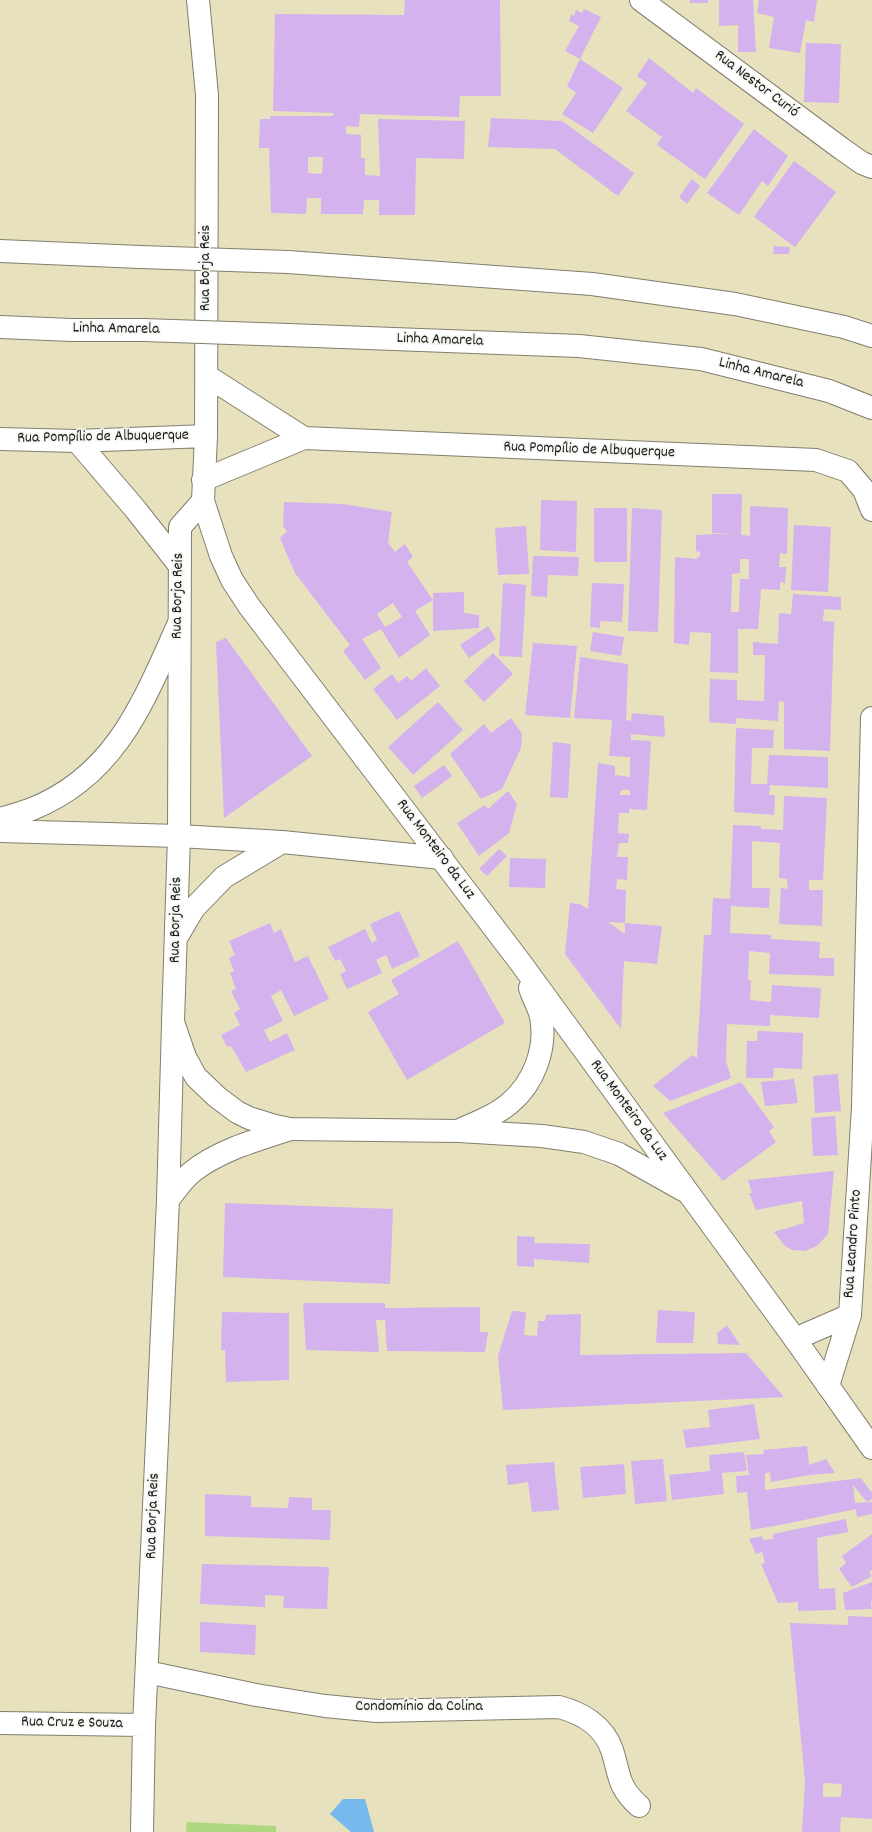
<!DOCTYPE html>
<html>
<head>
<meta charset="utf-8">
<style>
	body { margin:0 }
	canvas { display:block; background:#e7e1be }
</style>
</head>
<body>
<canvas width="872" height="1832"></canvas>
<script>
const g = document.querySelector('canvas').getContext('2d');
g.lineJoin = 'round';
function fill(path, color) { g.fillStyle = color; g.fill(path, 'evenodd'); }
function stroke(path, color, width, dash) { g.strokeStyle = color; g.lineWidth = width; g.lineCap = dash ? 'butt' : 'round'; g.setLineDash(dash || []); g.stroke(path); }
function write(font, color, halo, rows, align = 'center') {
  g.font = font + ' Dekko,sans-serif'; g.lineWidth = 3.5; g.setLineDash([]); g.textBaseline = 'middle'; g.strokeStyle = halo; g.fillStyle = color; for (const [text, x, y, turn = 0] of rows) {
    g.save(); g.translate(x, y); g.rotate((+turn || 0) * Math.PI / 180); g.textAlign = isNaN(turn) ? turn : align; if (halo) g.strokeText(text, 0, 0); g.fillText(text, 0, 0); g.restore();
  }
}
const green = new Path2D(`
	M187,1822L276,1826V1832H186Z`);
const water = new Path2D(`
	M343,1799H365L374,1832H351L330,1814Z`);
const building = new Path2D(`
	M405,0H500L501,96H460L459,117L360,114L359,127L346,126V134L361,135V158H365V175L380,176L378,119L465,121L464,159L416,158L415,215H379V200H364L363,214H321V198H307L306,214L271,213L269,148H259L260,119H270V116H333L334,113L273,111L275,14L404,15ZM308,157H323L322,174L308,173Z
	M690,0H708V3H690Z
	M719,0H753L756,52H738V25L719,26Z
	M759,0H817L814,22L806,20L800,53L769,48L774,17L757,13Z
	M584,9L601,17L580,59L623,88L593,133L562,114L576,93L567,86L580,59L565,51L579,26L569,21L571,14L574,16L576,10L582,13Z
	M806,43L841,44L839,103L804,102Z
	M649,58L693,93L696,88L744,124L705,179L657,145L662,137L626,111L647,83L637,76Z
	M491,118L562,121L634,173L618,196L555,149L488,147Z
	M754,129L788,156L768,186L762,181L739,215L707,193Z
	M794,161L836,192L795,247L754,217Z
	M692,179L700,186L687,204L679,197Z
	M774,246L790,247L789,254H773Z
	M712,494H742L741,535L750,536V506L788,508L787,554L780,553L779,567H786L785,583L780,582V590L761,589L758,629H738V673L710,672L711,633L690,632L689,645L674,643L675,557L696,559L700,556V552L696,551V535L734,533H712ZM740,559H749V579H740L739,612H731L732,574L740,573Z
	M541,500L577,501L576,552L540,550Z
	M284,502L343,504L392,512L388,543L395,552L405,544L413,557L407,562L433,600L415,611L430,635L399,658L381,629L362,639L381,668L365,680L343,651L350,645L295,573L280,538L287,531L283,526ZM393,603L402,617L385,627L377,614Z
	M594,508H627V562H594Z
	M632,508L662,510L658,632L628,631Z
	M794,525L831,527L828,592L791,590Z
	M526,526L529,574L498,575L495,528Z
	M533,556L579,557L578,576L548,575L547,597L531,596Z
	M503,583L526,585L522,657L499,656Z
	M592,583L624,584L622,622L600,621V628L590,627Z
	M464,592V613L479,615V628L433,631V593Z
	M793,594L841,597V610L824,609L823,621L834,622L830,751L784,749V702L779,701L778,721L736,718V724L709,722L710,679L737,680V700L764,701L765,655H753V642L778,644L779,613L791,614Z
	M488,626L496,639L469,658L460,645Z
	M593,632L624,637L621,656L590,651Z
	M226,638L312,756L224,818L216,642Z
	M533,643L577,646L570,718L525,715Z
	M493,653L513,674L484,702L464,681Z
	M580,657L628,664L626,720L631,721L632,713L664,716L665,737L631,734V740L651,741L647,810L629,809V813H619L618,833L629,834L628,843H619L617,857H628L627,880L617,879L616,889L626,890L625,923L608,922L625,934V923L662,926L657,964L624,961L621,1029L565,954L570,903L580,904L588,909L598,763L615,766V775L630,777V757L609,756L612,720L574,718ZM621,790H630V795H620Z
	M426,668L440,686L397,720L373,689L392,674L398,683L407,676L411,681Z
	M438,702L463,730L413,775L388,747Z
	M511,718L522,734L521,748L502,789L481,799L450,754L484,724L491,733Z
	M736,728L774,730L773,748H752L751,784H767L769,755L828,757V788L770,785L769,795H775L774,815L734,812Z
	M553,742L571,744L568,798L550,797Z
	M444,765L452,776L422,798L414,786Z
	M508,791L517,804L509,833L479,856L457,823L485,805L488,809Z
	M784,796L827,798L823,880H809V890H823L822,926L779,924L781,888L788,889L787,879L779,878L780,843L752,841V888H770L769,908L731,906L730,933L771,935V939L820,942L819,958H834V976L769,974L770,953L749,951L748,980H751L750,1000L771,1002L772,985L821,988L819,1018L770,1015V1026L727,1024L726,1061L731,1078L670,1101L653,1086L692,1055L697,1058L704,935H711L713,898L730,899L733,825L761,826V829L783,830Z
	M499,849L507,856L487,876L479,869Z
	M510,858L546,859L545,888L509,887Z
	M399,911L420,956L392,969L386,955L376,960L382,973L347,989L340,974L346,971L340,959L335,961L328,947L365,929L372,943L377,940L370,924Z
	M270,923L274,933L281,929L295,962L308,956L329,999L294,1016L281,990L271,996L283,1021L264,1030L270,1042L287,1033L295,1050L246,1072L231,1046L227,1047L221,1035L240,1025L234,1013L240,1009L231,991L236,989L230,973L234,971L229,958L235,955L229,941Z
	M458,941L505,1023L407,1080L368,1012L399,994L391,980Z
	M758,1031L803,1033L802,1069L774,1068L773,1078H746L747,1041H757Z
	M838,1074L841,1111L815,1113L813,1076Z
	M794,1079L798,1103L765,1106L761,1082Z
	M741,1082L774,1127L769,1131L776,1142L723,1181L663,1113Z
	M835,1116L838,1155L813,1156L811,1118Z
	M834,1171L828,1234L817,1246L805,1251L792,1250L784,1245L774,1232L804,1223L802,1201L756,1210L749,1193H752L748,1180Z
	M225,1203L393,1209L390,1284L223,1277Z
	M517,1236L535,1237L534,1243L590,1244L589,1263L534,1259V1267L517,1266Z
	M303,1303H385V1308L480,1307V1332H488L485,1352L387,1351L385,1320H376L379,1352L306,1350Z
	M658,1310L695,1312L693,1343H656Z
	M512,1311L526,1312L524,1335L537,1336L538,1321H545L546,1315L581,1314L580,1355L746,1353L784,1397L503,1410L498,1356Z
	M222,1312L289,1313V1380L226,1382L225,1350H221Z
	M727,1325L740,1345L718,1344L717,1333Z
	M754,1404L760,1439L686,1448L683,1430L710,1427L708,1410Z
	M807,1446L809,1465L826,1459L835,1473L810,1475L771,1482L770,1472L765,1474V1490L861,1478L872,1493V1499L867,1502L853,1485L855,1503L872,1502V1514L857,1517L856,1509L785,1524L751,1530L747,1492L737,1493L736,1476L749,1475L746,1455L764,1454L763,1450Z
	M744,1452L747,1471L722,1473L724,1494L672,1500L669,1475L710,1471L709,1455Z
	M663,1459L667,1501L635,1504L631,1461Z
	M554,1462L559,1510L532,1512L528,1482L508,1485L506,1465Z
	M624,1464L626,1494L583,1498L580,1467Z
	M205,1494L251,1496V1507L288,1508L289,1497L312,1498V1510H331L330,1540L205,1536Z
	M846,1519L848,1532L817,1538L819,1589L835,1588L836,1610L798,1611V1602L778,1603L761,1564L765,1563L762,1552L756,1554L749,1539L762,1536L763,1540L773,1539V1534Z
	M872,1534V1570L869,1572L872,1576L852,1587L839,1569L846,1563L842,1556Z
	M202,1564L329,1567L327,1609L283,1608L284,1596L265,1595V1607L200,1604Z
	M872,1582V1601L871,1602L872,1609L845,1610L843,1593Z
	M848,1616L872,1617V1819L841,1817L840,1832H802L805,1782L790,1623L848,1625ZM823,1783L842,1784L841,1797H823Z
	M200,1622L256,1625L255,1655L200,1652Z`);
const street = new Path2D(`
	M641,0L842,149L862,163L872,167
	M207,376L304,438
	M203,480L304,438L816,460L848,471L864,490L872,510
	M168,1200C175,1191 183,1179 192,1172C219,1150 257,1140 290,1129
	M795,1339L850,1315
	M828,1386L850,1315L863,1107L872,718
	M147,1672L256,1695L325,1706L377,1711L559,1707C582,1713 604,1726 612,1750C620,1775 617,1786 639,1806
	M0,1723L144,1725
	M142,1832L144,1725L168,1200L173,1024`);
const secondary = new Path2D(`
	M198,0L207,95L206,436L203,501L180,527L179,836L173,1022L185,1057L196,1077L217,1097L237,1112L249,1118L275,1126L290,1129L459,1131L542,1136L584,1142L619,1154L685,1191
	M0,439L77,441L206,436
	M77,441L136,510L180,566
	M203,501L221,556L232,580L249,606L520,962L795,1339L872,1448
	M179,836L282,842L442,858
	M178,935L194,908L224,877L282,842
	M462,1129C478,1122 496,1115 510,1103C534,1083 547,1048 541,1017C539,1007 533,998 530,988`);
const highway = new Path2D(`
	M0,251L140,257
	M288,262L592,284L735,304L844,327L872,336
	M0,327L72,330H144
	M288,335L579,346L701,359L829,391L872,408
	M0,819C11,816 22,813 32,809C117,775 144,700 179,623
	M0,831L179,836`);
const highwayBridge = new Path2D(`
	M140,257L288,262
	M144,330L288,335`);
const streetNames = [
	["Rua Nestor Curió",756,85,37],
	["Rua Borja Reis",207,268,-90],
	["Linha Amarela",116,330,1],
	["Linha Amarela",440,341,2],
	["Linha Amarela",761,374,14],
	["Rua Pompílio de Albuquerque",103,438,-1],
	["Rua Pompílio de Albuquerque",589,451,2],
	["Rua Borja Reis",179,596,-89],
	["Rua Monteiro da Luz",435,850,53],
	["Rua Borja Reis",177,920,-89],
	["Rua Monteiro da Luz",628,1111,54],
	["Rua Leandro Pinto",854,1244,-86],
	["Rua Borja Reis",154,1516,-88],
	["Condomínio da Colina",419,1708],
	["Rua Cruz e Souza",72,1724,1]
];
fill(green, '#aed782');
fill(water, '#77b9ec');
fill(building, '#d4b2ed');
stroke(street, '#827e6d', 24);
stroke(secondary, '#827e6d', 24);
stroke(highway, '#827e6d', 24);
stroke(street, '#fff', 22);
stroke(secondary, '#fff', 22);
stroke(highway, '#fff', 22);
stroke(highwayBridge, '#827e6d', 24, []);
stroke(highwayBridge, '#fff', 22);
write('16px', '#1c1c1c', '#f6f6f2', streetNames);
</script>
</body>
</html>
